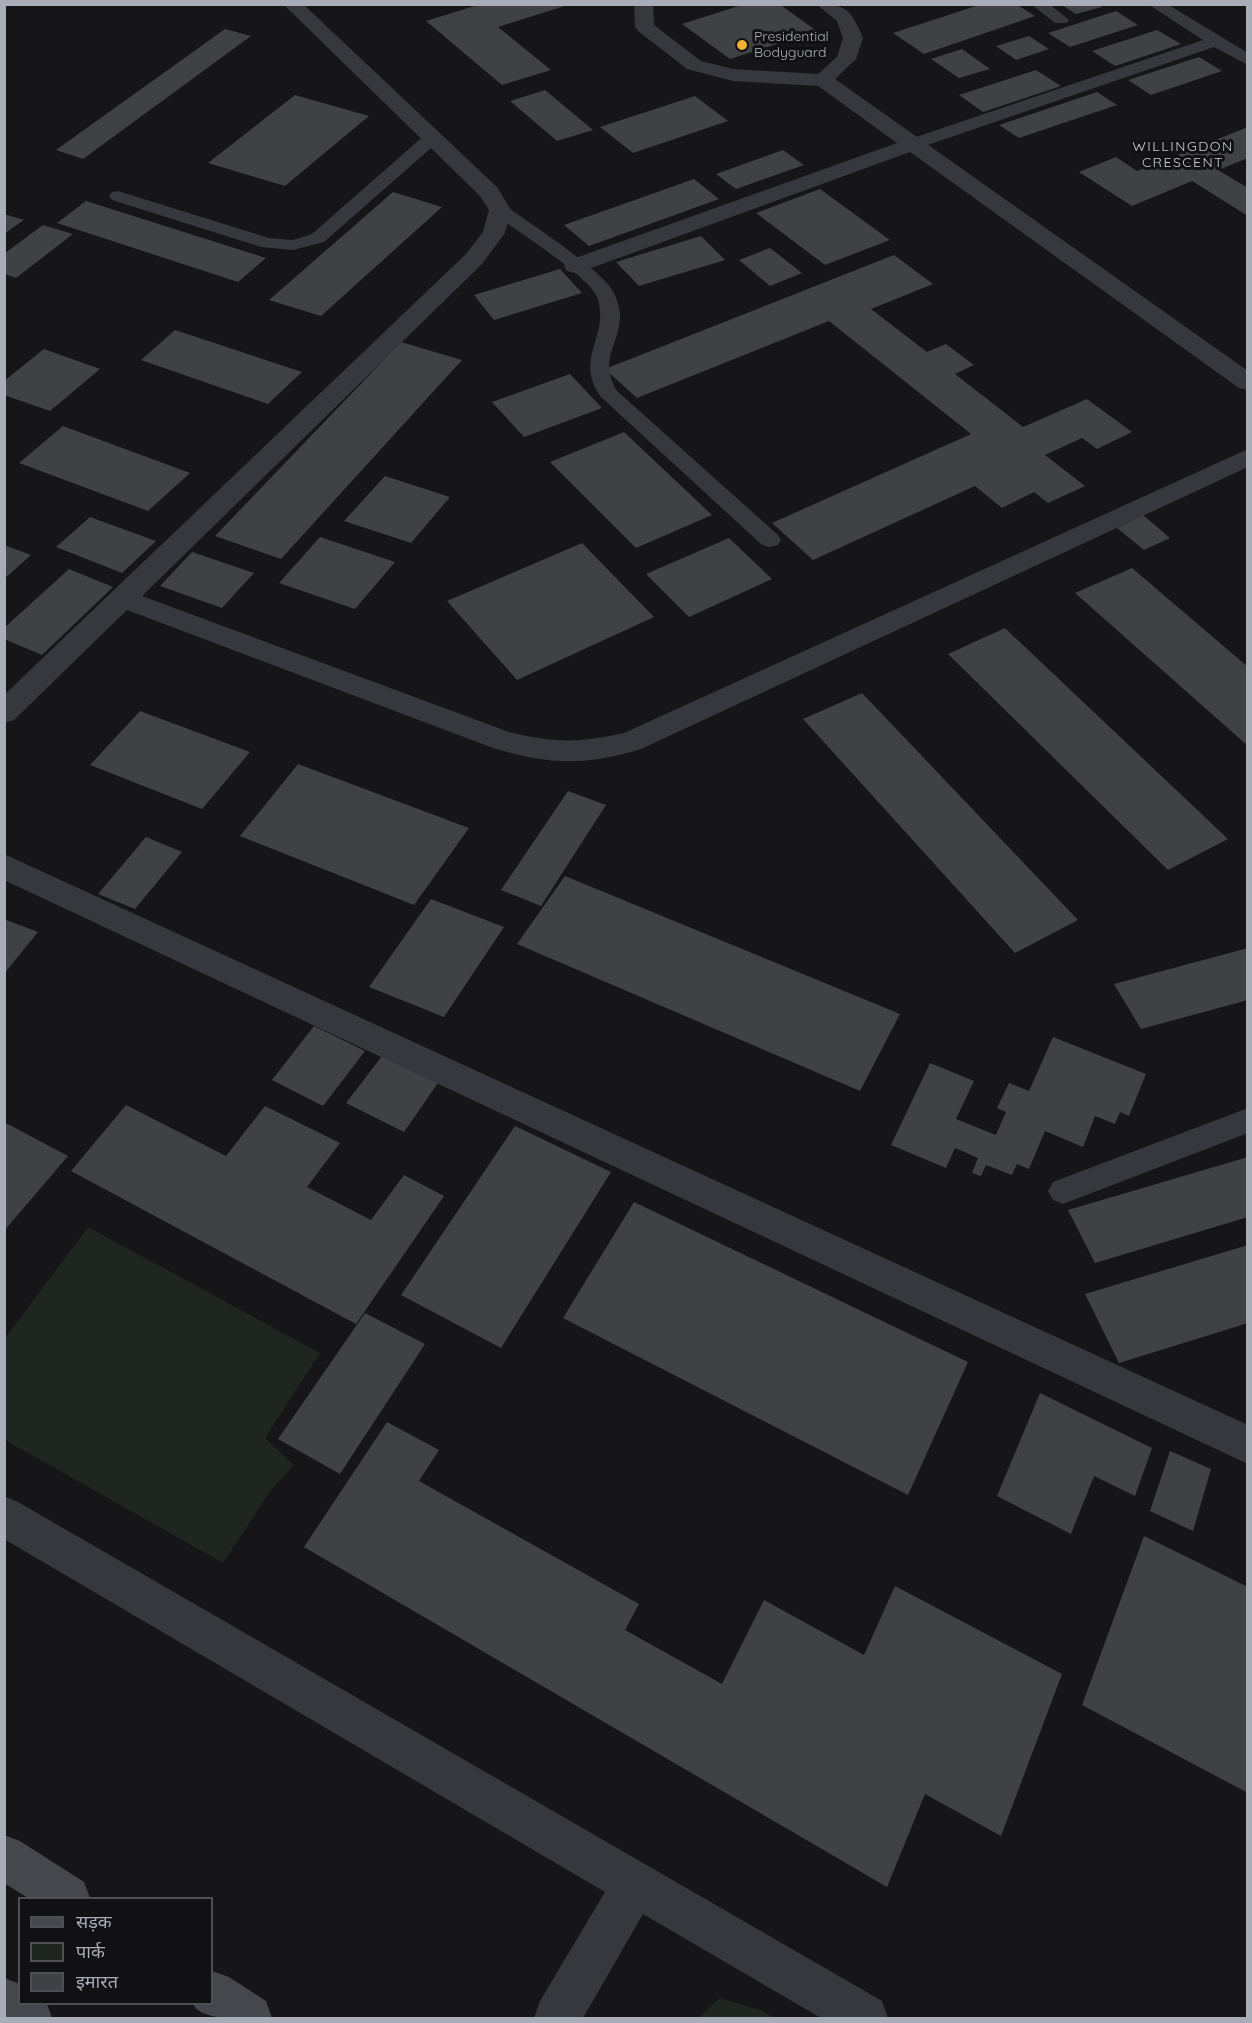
<!DOCTYPE html>
<html>
<head>
<meta charset="utf-8">
<style>
	body { margin:0 }
	#map { position:relative; width:1252px; height:2023px; overflow:hidden; background:#161618; font-family:Quicksand,"Noto Sans Devanagari",sans-serif }
	canvas { display:block }
	.frame { position:absolute; inset:0; border:6px solid #a8adb8; pointer-events:none }
	.legend { position:absolute; left:18px; top:1897px; width:195px; height:108px; box-sizing:border-box; background:#111113; border:2px solid #4d4f55; margin:0; padding:8px 10px; list-style:none; font-size:18px; color:#a8adb8 }
	.legend li { display:flex; align-items:center; gap:12px; height:30px }
	.legend b { width:30px; border:2px solid #4d4f55 }
</style>
</head>
<body>
<div id="map">
<canvas width="1252" height="2023"></canvas>
<div class="frame"></div>
<ul class="legend">
<li><b style="height:8px;background:#45474d"></b>सड़क</li>
<li><b style="height:16px;background:#1e261f"></b>पार्क</li>
<li><b style="height:16px;background:#404145"></b>इमारत</li>
</ul>
</div>
<script>
const g = document.querySelector('canvas').getContext('2d');
g.lineJoin = 'round';
function fill(path, color) { g.fillStyle = color; g.fill(path, 'evenodd'); }
function stroke(path, color, width, dash) { g.strokeStyle = color; g.lineWidth = width; g.lineCap = dash ? 'butt' : 'round'; g.setLineDash(dash || []); g.stroke(path); }
function write(font, color, halo, rows, align = 'center') {
  g.font = font + ' Quicksand,sans-serif'; g.lineWidth = 6; g.setLineDash([]); g.textBaseline = 'middle'; g.strokeStyle = halo; g.fillStyle = color; for (const [text, x, y, turn = 0] of rows) {
    g.save(); g.translate(x, y); g.rotate((+turn || 0) * Math.PI / 180); g.textAlign = isNaN(turn) ? turn : align; if (halo) g.strokeText(text, 0, 0); g.fillText(text, 0, 0); g.restore();
  }
}
const green = new Path2D(`
	M88,1227L320,1353L265,1438L294,1465L271,1490L223,1563L5,1440V1338Z
	M720,1998L763,2011L775,2018H698Z`);
const building = new Path2D(`
	M481,4H571L498,27L551,70L502,85L426,21Z
	M745,4H779L817,31L730,59L682,24Z
	M974,4H1016L1035,16L924,54L893,33L976,6Z
	M1060,4H1098L1102,7L1076,14Z
	M1116,11L1138,25L1070,47L1048,33Z
	M225,29L251,36L83,159L56,150Z
	M1157,30L1181,44L1115,66L1092,51Z
	M1029,36L1049,49L1016,60L996,46Z
	M962,49L990,69L959,78L931,59Z
	M1199,57L1222,71L1151,95L1128,80Z
	M1036,70L1061,86L983,112L959,95Z
	M545,90L593,130L557,141L510,101Z
	M1097,92L1117,105L1019,138L999,125Z
	M295,95L369,116L285,186L208,163Z
	M695,96L728,121L633,153L600,127Z
	M1248,127V158L1218,170L1248,188V216L1192,181L1132,206L1079,172L1116,157L1137,171Z
	M783,150L804,165L736,189L716,174Z
	M694,179L719,199L589,246L564,225Z
	M820,189L890,240L825,265L756,213Z
	M393,192L442,207L321,316L269,300Z
	M86,201L266,258L238,282L57,223Z
	M4,214L24,220L4,234Z
	M43,225L73,234L16,278L5,274V253Z
	M701,236L725,260L639,286L616,262Z
	M770,248L802,273L770,286L739,260Z
	M894,255L933,284L871,309L927,352L946,344L974,365L955,374L1023,427L1087,399L1132,432L1097,449L1082,438L1045,455L1085,486L1048,503L1034,492L1002,508L975,486L813,560L772,523L971,434L829,321L637,398L605,369Z
	M560,269L582,293L494,320L474,295Z
	M175,330L302,372L268,404L141,360Z
	M401,342L462,360L281,559L215,536Z
	M44,349L100,369L50,411L4,395V381Z
	M570,374L602,408L524,437L492,402Z
	M63,426L190,473L148,511L19,463Z
	M624,432L712,515L636,548L550,462Z
	M385,476L450,497L411,543L344,521Z
	M1143,515L1170,538L1144,550L1117,528Z
	M90,517L156,541L122,573L56,547Z
	M320,537L395,562L355,609L279,583Z
	M729,538L772,579L689,617L646,574Z
	M582,543L654,617L517,680L447,601Z
	M4,545L31,555L4,579Z
	M192,552L254,573L222,608L160,586Z
	M1132,568L1248,667V746L1075,593Z
	M69,569L113,587L42,655L4,639V628Z
	M1005,628L1228,839L1168,870L948,654Z
	M862,693L1078,920L1015,953L803,719Z
	M140,711L250,752L202,809L90,765Z
	M298,764L469,828L414,905L240,836Z
	M568,791L606,805L541,906L501,890Z
	M146,837L182,852L135,909L98,894Z
	M565,876L900,1014L860,1091L517,944Z
	M431,899L504,927L444,1017L369,987Z
	M4,919L38,932L4,974Z
	M1248,948V1000L1141,1029L1114,984Z
	M314,1026L365,1051L323,1106L272,1080Z
	M1053,1037L1146,1074L1129,1116L1120,1112L1115,1124L1095,1116L1083,1147L1045,1131L1029,1169L1017,1164L1012,1175L986,1165L981,1176L972,1173L978,1158L955,1148L946,1168L891,1145L930,1063L974,1081L956,1119L996,1135L1006,1112L997,1108L1009,1083L1029,1091Z
	M382,1056L438,1083L404,1132L346,1103Z
	M126,1105L226,1156L265,1106L340,1143L307,1187L371,1220L404,1175L444,1196L356,1324L71,1171Z
	M4,1122L68,1156L4,1231Z
	M515,1126L611,1172L501,1348L401,1295Z
	M1248,1157V1217L1095,1263L1068,1210Z
	M634,1202L968,1362L908,1495L563,1318Z
	M1248,1245V1323L1119,1363L1085,1294Z
	M365,1313L425,1344L340,1474L278,1439Z
	M1040,1393L1152,1448L1135,1496L1094,1476L1071,1534L997,1496Z
	M387,1422L439,1450L419,1481L639,1604L625,1630L722,1684L764,1600L864,1655L895,1586L1062,1674L1001,1836L925,1794L887,1887L304,1547Z
	M1170,1451L1211,1469L1193,1531L1150,1511Z
	M1144,1536L1248,1587V1793L1082,1705Z`);
const lane = new Path2D(`
	M1031,4H1049L1069,20L1067,23H1055Z
	M1148,4H1167L1248,53V65L1214,47L919,148H907L904,144L907,140L1203,40Z
	M433,132L439,133L441,137L439,141L324,242L293,250L261,247L112,200L109,196L112,192L118,191L269,238L293,240L312,234L427,133Z
	M500,205L506,206C529,223 603,270 614,293C617,299 621,312 620,319C617,349 600,358 616,390L778,535L781,540L778,545L770,547L762,545L601,397C573,357 611,336 597,297C590,277 514,229 494,214L491,210L494,206Z
	M1248,1108V1133L1063,1204L1053,1200L1048,1191L1053,1182Z`);
const street = new Path2D(`
	M283,4H303L497,187L511,210L505,233L482,264L142,596L509,732C554,743 579,743 624,733L1248,449V467L641,749C585,766 549,765 493,748L127,610L14,720L4,723V695L466,254L483,232L489,210L480,196Z
	M634,4H653L654,25L701,61L733,69L818,74L837,57L843,38L837,21L816,4C847,4 851,10 863,38L856,59L835,79L1248,371V390L1239,388L910,152L583,271L575,273L567,271L564,266L567,261L897,143L818,86L733,81L687,69L638,31L635,27Z
	M4,854L1248,1425V1464L4,880Z
	M4,1496L18,1502L882,2001L888,2018H821L643,1914L583,2018H534L540,2001L605,1892L4,1539Z`);
const secondary = new Path2D(`
	M4,1835L20,1841L84,1882L90,1898H28L4,1883Z
	M212,1971L229,1977L266,2001L272,2018C250,2018 202,2023 193,2004H212Z
	M4,1978L20,1984V2004H47L52,2018H4Z`);
const markers = [
	[742,45,6,"#f2b134"]
];
const farPoinames = [
	["Presidential",754,37],
	["Bodyguard",754,53]
];
const farNeighbourhoodnames = [
	["WILLINGDON",1183,147],
	["CRESCENT",1183,163]
];
fill(green, '#1e261f');
fill(building, '#404145');
fill(lane, '#37383d');
fill(street, '#37383d');
fill(secondary, '#45474d');
for (const [x, y, r, color] of markers) { const dot = new Path2D(); dot.arc(x, y, r, 0, 2 * Math.PI); g.fillStyle = color; g.fill(dot); stroke(dot, '#111113', 2); }
write('14px', '#a8adb8', '#111113', farPoinames, 'left');
g.letterSpacing = '1.5px';
write('14px', '#c9ccd4', '#111113', farNeighbourhoodnames);
g.letterSpacing = '0px';
</script>
</body>
</html>
